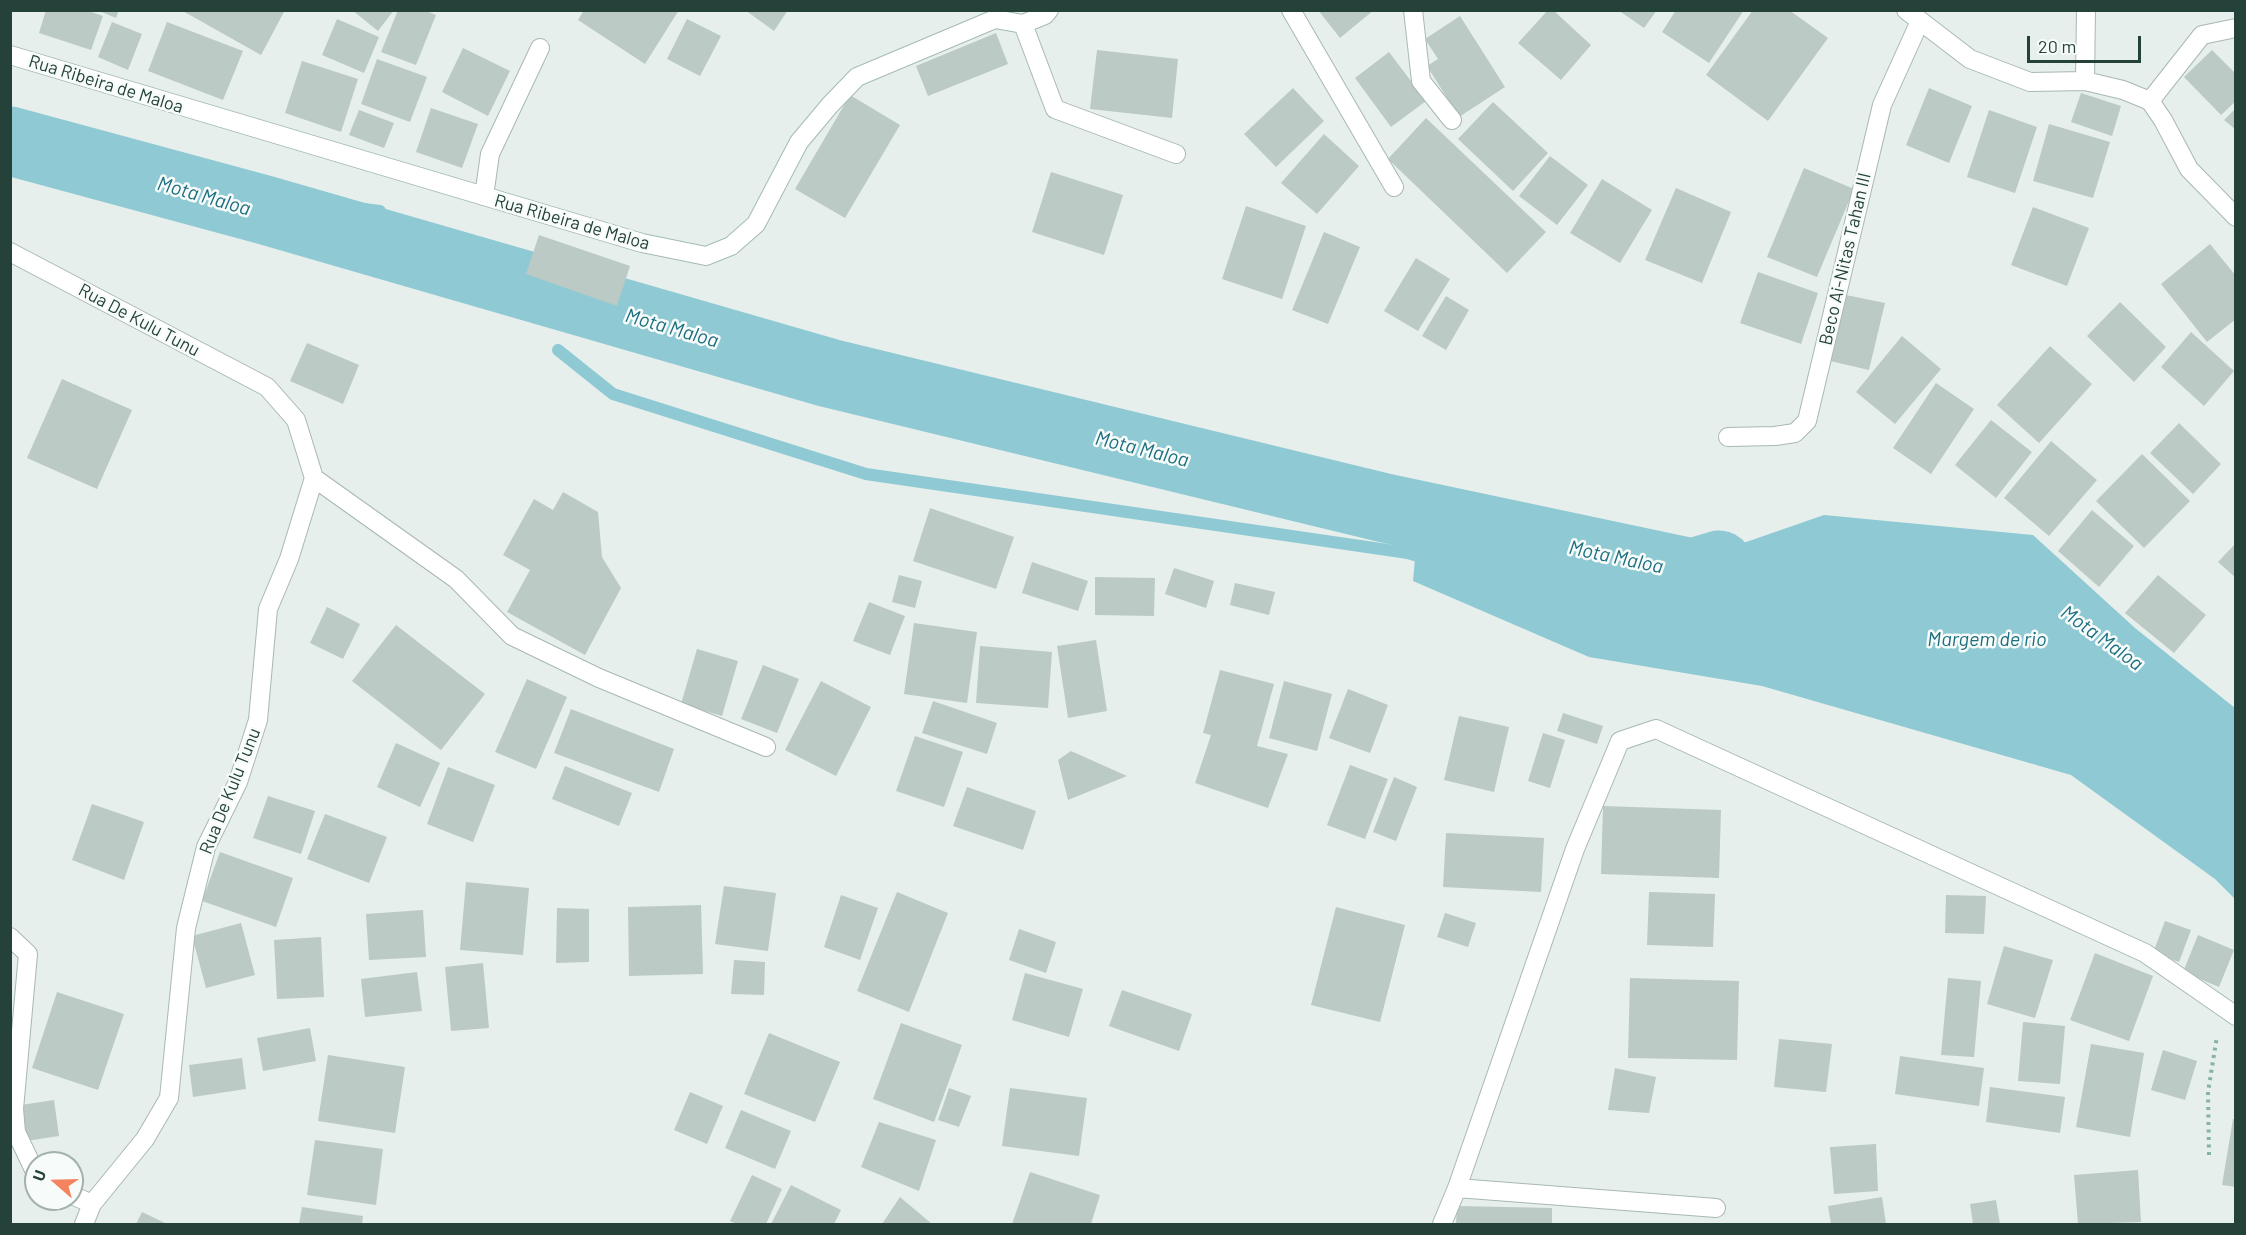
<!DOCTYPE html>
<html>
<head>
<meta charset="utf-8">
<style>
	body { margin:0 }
	#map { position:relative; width:2246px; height:1235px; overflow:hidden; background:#e6efeb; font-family:Barlow,sans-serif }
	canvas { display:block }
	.frame { position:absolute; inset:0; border:12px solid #24423a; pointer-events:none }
	.north { position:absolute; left:24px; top:1151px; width:60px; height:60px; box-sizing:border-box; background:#f7fbf9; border:2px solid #a3b1ad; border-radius:50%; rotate:290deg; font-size:16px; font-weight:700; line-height:24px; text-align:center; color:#24423a }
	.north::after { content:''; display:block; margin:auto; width:21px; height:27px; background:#f4845f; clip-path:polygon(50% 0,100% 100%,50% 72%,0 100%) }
	.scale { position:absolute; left:2027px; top:36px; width:114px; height:27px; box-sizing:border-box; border:3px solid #24423a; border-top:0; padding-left:8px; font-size:18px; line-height:21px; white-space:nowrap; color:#24423a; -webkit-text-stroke:4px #f7fbf9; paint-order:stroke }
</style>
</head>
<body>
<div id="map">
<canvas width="2246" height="1235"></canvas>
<div class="frame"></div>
<div class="north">U</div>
<div class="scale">20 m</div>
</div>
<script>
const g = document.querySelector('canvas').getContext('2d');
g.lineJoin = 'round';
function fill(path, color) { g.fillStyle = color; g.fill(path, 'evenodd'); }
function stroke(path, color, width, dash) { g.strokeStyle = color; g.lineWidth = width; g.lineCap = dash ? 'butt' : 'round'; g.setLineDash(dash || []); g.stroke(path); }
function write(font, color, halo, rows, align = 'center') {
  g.font = font + ' Barlow,sans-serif'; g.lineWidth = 5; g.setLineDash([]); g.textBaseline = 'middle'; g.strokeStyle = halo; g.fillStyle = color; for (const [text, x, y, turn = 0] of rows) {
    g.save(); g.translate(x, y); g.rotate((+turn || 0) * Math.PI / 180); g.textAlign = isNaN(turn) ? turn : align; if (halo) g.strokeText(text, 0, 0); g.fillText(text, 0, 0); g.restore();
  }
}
const water = new Path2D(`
	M1824,515L2033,535L2135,628L2235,708V899L2215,879L2071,775L1762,686L1589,657L1413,581L1417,537L1680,565Z`);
const stream = new Path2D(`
	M10,170L48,174
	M331,205L380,211
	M558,350L613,394L866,474L1408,553L1430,560`);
const river = new Path2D(`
	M10,141L265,210L829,373L1385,508L1692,573L1719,565`);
const building = new Path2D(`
	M46,10H85L103,16L91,50L39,33Z
	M97,10H119L116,18Z
	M181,10H285L261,55Z
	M352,10H394L378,31Z
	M398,10H424L436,15L416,65L381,52Z
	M584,10H679L645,64L578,20Z
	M745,10H788L774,31Z
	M1318,10H1374L1340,38Z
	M1548,10H1553L1591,45L1561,80L1518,43Z
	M1618,10H1657L1644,28Z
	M1676,10H1744L1709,63L1662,32Z
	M1753,10H1789L1828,38L1768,121L1706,75Z
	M1460,16L1505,87L1459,117L1427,66L1438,59L1425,39Z
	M337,19L379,37L364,73L322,55Z
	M687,19L721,36L700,76L667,59Z
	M112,22L142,34L128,70L98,57Z
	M167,22L243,51L223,100L148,71Z
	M996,33L1008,64L928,96L916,66Z
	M463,48L510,71L488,116L442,92Z
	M1097,50L1178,59L1172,118L1090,109Z
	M2212,50L2236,74V101L2221,115L2184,77Z
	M1389,52L1426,101L1391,127L1355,78Z
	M377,59L427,77L410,122L361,104Z
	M302,61L358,79L341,132L285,113Z
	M1293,88L1324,121L1276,167L1244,134Z
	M1929,88L1972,106L1949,163L1906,145Z
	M2081,93L2121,106L2112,136L2071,122Z
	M850,95L900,125L845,218L795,189Z
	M1493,102L1548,153L1513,191L1458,139Z
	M431,108L478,124L462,168L416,152Z
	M2236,108V130L2224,120Z
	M359,110L394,123L384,148L349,135Z
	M1989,110L2037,127L2015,193L1967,177Z
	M1426,118L1546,232L1507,273L1388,159Z
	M2049,124L2110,142L2093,198L2033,181Z
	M1324,134L1359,166L1317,214L1281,183Z
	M1550,156L1588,185L1557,225L1519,196Z
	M1804,168L1854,189L1817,277L1767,257Z
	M1051,172L1123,195L1104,255L1032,232Z
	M1602,179L1652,210L1620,263L1570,233Z
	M1676,188L1731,212L1702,283L1645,260Z
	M1246,206L1306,226L1282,299L1222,279Z
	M2033,207L2089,228L2067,286L2011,265Z
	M1324,232L1360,247L1328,324L1292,310Z
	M539,235L630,266L617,306L526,274Z
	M2210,244L2236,276V319L2207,342L2161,284Z
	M1416,258L1450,279L1418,331L1384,311Z
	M1758,272L1818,293L1801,344L1740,323Z
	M1846,295L1885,303L1869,370L1830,361Z
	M1446,296L1469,310L1446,350L1422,336Z
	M2120,302L2166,347L2134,382L2087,336Z
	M2191,332L2234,371L2204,406L2161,367Z
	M1902,336L1941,369L1895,424L1856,392Z
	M307,343L359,365L343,404L290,381Z
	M2050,346L2092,384L2039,443L1997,405Z
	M62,379L132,410L97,489L27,458Z
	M1936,383L1974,409L1931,474L1893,448Z
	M1991,420L2032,452L1996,498L1955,465Z
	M2179,423L2221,464L2193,494L2150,453Z
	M2051,441L2097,480L2049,536L2004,498Z
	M2142,454L2190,501L2144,548L2096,501Z
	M563,492L598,512L602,557L621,588L585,655L507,612L530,570L503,555L534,499L553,510Z
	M930,508L1014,537L996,589L913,561Z
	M2092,510L2134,546L2099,587L2058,551Z
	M2236,543V578L2218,562Z
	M1032,562L1088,581L1078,611L1022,593Z
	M1174,568L1214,581L1206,608L1165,594Z
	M899,575L922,581L915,608L892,602Z
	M2158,575L2206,615L2174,653L2125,613Z
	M1095,577L1155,578L1154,616L1095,615Z
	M1235,583L1275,592L1269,615L1230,605Z
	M869,602L905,616L890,655L853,641Z
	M327,607L360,624L343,659L310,643Z
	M914,623L977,632L967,703L904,694Z
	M396,625L485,694L441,750L352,681Z
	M1096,640L1107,711L1068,718L1057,646Z
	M980,646L1052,652L1048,708L976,703Z
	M697,649L738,661L722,716L681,704Z
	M763,665L799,679L777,733L741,719Z
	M1220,670L1274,684L1257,746L1288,754L1268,808L1195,783L1211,735L1203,733Z
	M527,679L567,697L536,769L495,752Z
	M821,681L871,707L836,776L785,750Z
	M1284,681L1332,694L1317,751L1269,738Z
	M1348,689L1388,705L1370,753L1329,738Z
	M933,701L997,723L987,754L922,733Z
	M571,709L674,749L659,792L554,753Z
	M1563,713L1603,726L1597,744L1557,731Z
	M1459,716L1509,727L1494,792L1444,780Z
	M1543,733L1565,740L1550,788L1528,781Z
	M915,736L963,752L944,807L896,791Z
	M396,743L440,763L420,807L377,787Z
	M1071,751L1127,776L1068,800L1058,760Z
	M1350,765L1388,779L1365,839L1327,825Z
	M565,766L632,793L619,826L552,799Z
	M448,767L495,785L473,842L427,824Z
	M1394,777L1417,787L1396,841L1373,832Z
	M967,787L1036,811L1023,850L953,826Z
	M268,796L315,811L301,854L253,838Z
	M92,804L144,822L124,880L72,860Z
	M1603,806L1721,810L1719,878L1601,874Z
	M325,814L387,837L369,883L307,859Z
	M1446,833L1544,838L1541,892L1443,887Z
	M220,852L293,878L276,927L202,901Z
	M466,882L529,888L523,955L460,950Z
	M724,886L776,893L768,951L715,944Z
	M897,892L948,913L909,1012L857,991Z
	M1649,892L1715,894L1713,947L1647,945Z
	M841,895L878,908L860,960L824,947Z
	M1946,895L1986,896L1984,934L1945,933Z
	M701,905L703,974L629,976L628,907Z
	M1336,907L1405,925L1380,1022L1311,1005Z
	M557,908L589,909V962L556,963Z
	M423,910L426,957L369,960L366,914Z
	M1445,913L1476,923L1468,947L1437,937Z
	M2165,921L2191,930L2179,962L2153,953Z
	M241,923L255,975L206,988L192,936Z
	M1019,929L1056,942L1046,973L1009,960Z
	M2198,935L2234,950L2219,987L2183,972Z
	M321,937L324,997L277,999L274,940Z
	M2004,946L2053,960L2035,1018L1987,1004Z
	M2095,953L2153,976L2129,1041L2070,1020Z
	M734,960L765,962L764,995L731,994Z
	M483,963L489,1028L451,1031L445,967Z
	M417,972L422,1011L365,1017L361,979Z
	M1025,973L1083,989L1069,1037L1012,1020Z
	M1630,978L1739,981L1737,1060L1628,1058Z
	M1948,978L1981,981L1974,1057L1941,1055Z
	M1122,990L1192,1014L1179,1051L1109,1026Z
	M57,992L124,1014L98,1090L32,1068Z
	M2023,1022L2065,1026L2060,1084L2018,1081Z
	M901,1023L962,1045L934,1122L873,1099Z
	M310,1028L316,1061L263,1071L257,1038Z
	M769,1033L840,1062L815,1122L744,1094Z
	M1779,1039L1832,1044L1826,1092L1774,1087Z
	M2091,1044L2144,1053L2130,1137L2076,1127Z
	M2163,1050L2197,1061L2185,1100L2151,1090Z
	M328,1055L405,1067L395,1133L318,1121Z
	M1900,1056L1984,1068L1979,1106L1895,1094Z
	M242,1058L246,1089L193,1097L189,1065Z
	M1615,1068L1656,1077L1649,1113L1608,1110Z
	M1990,1087L2065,1097L2060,1133L1986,1122Z
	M949,1088L971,1096L959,1127L938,1120Z
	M1010,1088L1087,1098L1079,1156L1002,1146Z
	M690,1092L723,1106L707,1144L674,1130Z
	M54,1100L59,1136L26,1141L21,1105Z
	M741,1110L791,1131L775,1169L725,1148Z
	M2233,1119H2236V1187L2222,1185Z
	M879,1122L936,1140L919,1191L861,1167Z
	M315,1140L383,1149L376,1205L307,1195Z
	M1876,1144L1878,1191L1834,1194L1830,1147Z
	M2138,1170L2141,1222L2078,1224L2074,1175Z
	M1030,1172L1100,1195L1091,1224H1012Z
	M752,1175L782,1189L766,1224H737L730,1221Z
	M791,1185L841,1210L834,1224H771Z
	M900,1197L932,1224H882Z
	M1882,1197L1886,1224H1831L1828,1206Z
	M1996,1200L2000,1224H1973L1970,1204Z
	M1457,1206L1552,1208V1224H1456Z
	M302,1207L363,1216L362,1224H299Z
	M142,1212L167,1224H136Z`);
const path = new Path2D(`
	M2209,1155L2208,1092L2217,1036`);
const lane = new Path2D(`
	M1291,10L1394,187
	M1413,10L1421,81L1452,120
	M1023,24L1055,109L1176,154
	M484,196L490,154L540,48
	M1728,437L1775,436L1795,433L1807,421L1882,105L1920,21`);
const street = new Path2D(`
	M1906,10L1970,59L2030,82L2085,81L2123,90L2150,101L2163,120L2189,169L2236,217
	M2085,81L2086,10
	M2150,101L2202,35L2236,28
	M10,252L267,387L296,420L314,478L289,559L268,609L258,720L238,782L206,847L186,928L169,1098L145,1139L92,1204L84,1224
	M314,478L456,579L512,636L599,678L766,747
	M10,937L28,954L14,1109L16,1132L36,1174
	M1457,1188L1716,1208
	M72,1195L92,1204
	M1442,1224L1457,1188L1575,849L1620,741L1656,729L2145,953L2236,1016`);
const secondary = new Path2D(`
	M10,55L642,243L706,256L731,246L756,224L799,142L830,105L857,77L995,19L1023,24L1045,15L1049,10`);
const streetNames = [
	["Rua Ribeira de Maloa",106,84,17],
	["Rua Ribeira de Maloa",572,222,16],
	["Beco Ai-Nitas Tahan III",1845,259,-77],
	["Rua De Kulu Tunu",139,320,28],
	["Rua De Kulu Tunu",230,791,-68]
];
const waterNames = [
	["Mota Maloa",204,196,16],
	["Mota Maloa",672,328,16],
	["Mota Maloa",1142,449,14],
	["Mota Maloa",1616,557,12],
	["Mota Maloa",2102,638,36],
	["Margem de rio",1987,639]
];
fill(water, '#8ec9d4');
stroke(stream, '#8ec9d4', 12);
stroke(river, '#8ec9d4', 69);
fill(building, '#bbcac4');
stroke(lane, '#a8b8b2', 20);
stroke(street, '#a8b8b2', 20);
stroke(secondary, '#a4bbb3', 20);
stroke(path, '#86b3a5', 4, [3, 4.5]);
stroke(lane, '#fff', 18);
stroke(street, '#fff', 18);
stroke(secondary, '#fff', 18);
write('18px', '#24423a', '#f7fbf9', streetNames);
write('italic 20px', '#1c6f80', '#f7fbf9', waterNames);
</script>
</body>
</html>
